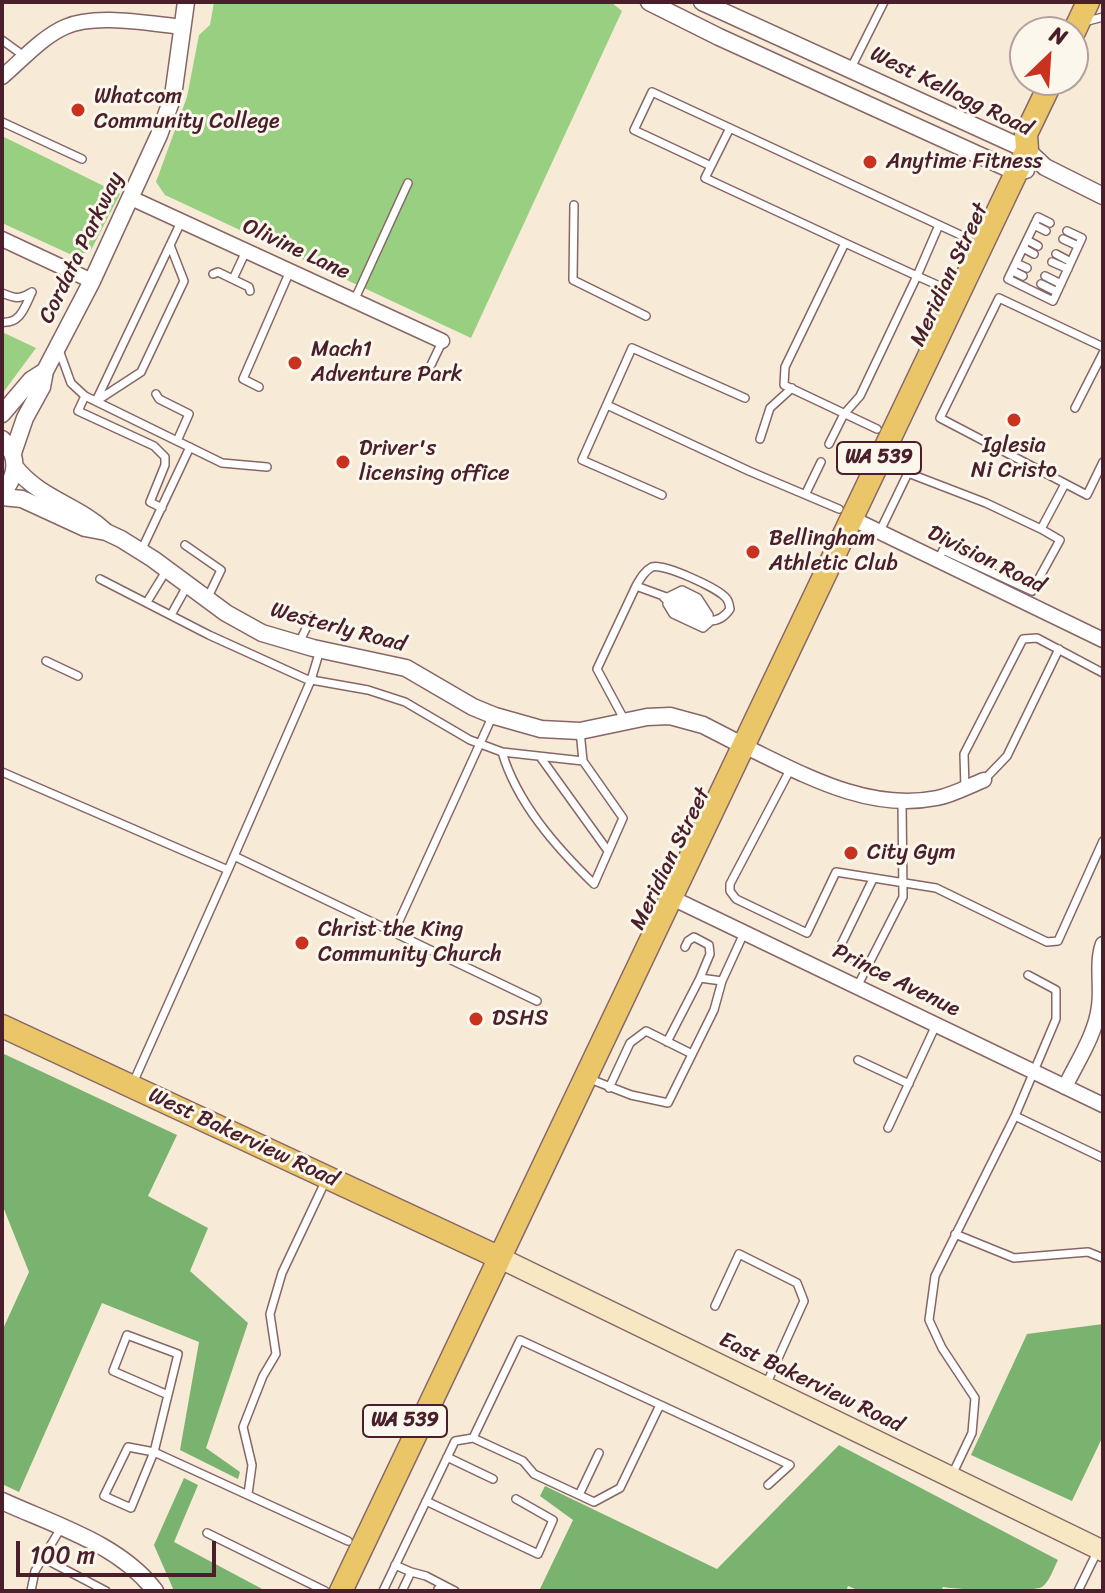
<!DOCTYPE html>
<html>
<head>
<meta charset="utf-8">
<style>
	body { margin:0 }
	#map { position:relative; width:1105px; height:1593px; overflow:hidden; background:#f7ead6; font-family:Sriracha,sans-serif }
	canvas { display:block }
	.frame { position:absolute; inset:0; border:4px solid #4a1f2b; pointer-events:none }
	.north { position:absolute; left:1009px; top:16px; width:80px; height:80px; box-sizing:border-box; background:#fbf7ec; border:2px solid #b4a19f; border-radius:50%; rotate:25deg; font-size:22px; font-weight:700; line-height:32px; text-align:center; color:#4a1f2b }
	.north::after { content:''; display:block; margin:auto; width:28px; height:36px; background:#c8321e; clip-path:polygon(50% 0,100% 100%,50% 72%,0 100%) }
	.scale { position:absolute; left:16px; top:1541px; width:200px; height:36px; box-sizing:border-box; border:4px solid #4a1f2b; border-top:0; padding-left:10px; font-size:24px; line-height:28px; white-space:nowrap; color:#4a1f2b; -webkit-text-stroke:6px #fbf7ec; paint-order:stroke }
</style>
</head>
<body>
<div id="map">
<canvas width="1105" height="1593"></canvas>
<div class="frame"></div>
<div class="north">N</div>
<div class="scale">100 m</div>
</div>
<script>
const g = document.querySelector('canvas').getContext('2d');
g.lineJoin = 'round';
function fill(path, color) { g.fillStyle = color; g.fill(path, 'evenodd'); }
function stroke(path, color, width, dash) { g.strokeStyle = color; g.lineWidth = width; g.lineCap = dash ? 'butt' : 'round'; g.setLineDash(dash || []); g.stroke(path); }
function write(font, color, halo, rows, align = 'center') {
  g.font = font + ' Sriracha,sans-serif'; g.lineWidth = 6; g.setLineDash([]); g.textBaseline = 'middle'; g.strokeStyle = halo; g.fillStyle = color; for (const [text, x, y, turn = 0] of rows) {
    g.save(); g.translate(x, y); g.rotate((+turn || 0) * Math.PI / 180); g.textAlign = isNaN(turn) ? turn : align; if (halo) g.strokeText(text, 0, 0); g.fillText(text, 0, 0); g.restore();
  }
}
const green = new Path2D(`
	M214,2H611L622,11L471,338L165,195L156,182L187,97L199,35L210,25Z
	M2,136L120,194L90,252L72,255L2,223Z
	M2,332L36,348L2,394Z`);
const forest = new Path2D(`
	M2,1053L177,1135L148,1196L208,1228L190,1271L248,1323L206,1448L240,1472L238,1479L180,1450L199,1342L102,1303L19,1492L2,1484V1331L29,1272L2,1204Z
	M1103,1324V1436L1072,1501L971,1455L1027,1334Z
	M839,1445L1058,1560C1053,1569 1050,1581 1042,1587C1029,1593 962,1590 943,1587L941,1591H860L848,1586L846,1591H539L573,1520L540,1496L545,1486L717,1569Z
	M184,1478L198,1485L174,1542L266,1591H174L154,1545Z`);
const service = new Path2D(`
	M1084,22L1103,17
	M2,40L24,56
	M851,68L884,2
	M2,122L82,159
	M711,166L730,128
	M574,205L573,280L646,316
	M1050,223L1038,217L1008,279L1053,301L1082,238L1067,231
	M1034,225L1046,231
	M1063,239L1078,246
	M1027,240L1038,246
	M845,243L705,178L711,166L634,130L652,92L939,225
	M1023,248L1034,254
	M1056,254L1071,262
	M1052,262L1068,269
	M1016,263L1027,268
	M1013,271L1023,276
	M213,274L218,272L249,287L250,291
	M1045,276L1061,284
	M233,279L246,251
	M1041,284L1057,292
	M2,293C14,298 19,300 30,293
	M354,301L408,183
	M2,322C21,324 25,306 32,292
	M1103,347L999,298L940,418L1087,495L1103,462
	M59,350L71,383L85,396L222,463L267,467
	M431,365L442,342
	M259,387L243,379L290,271
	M156,394L159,399L189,414L177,441
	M85,396L78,411L154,446L165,457V465L150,502L162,508
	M98,400L141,372L184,281L170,245
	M96,401L181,222
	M607,405L749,471L839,509
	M1075,408L1103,353
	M877,429L784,385L785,367L845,243L917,276L939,225L967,238
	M760,439L770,408L792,388
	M829,444L844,414L860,396L917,276L944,288
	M806,493L821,462
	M662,495L582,460L632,348L745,398
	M880,531L908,473L986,503L1041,529
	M185,545L221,570L208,597
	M141,551L190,447
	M938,560L943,550L1032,591L1060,540L1041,529L1065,484
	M100,579L209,635L306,679L368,690L405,702L470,740L502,752C517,803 556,847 594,884L623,818L583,761L580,731
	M674,597L681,596L702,608
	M664,598C681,612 713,635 730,609C729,604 729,601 726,598C718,588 663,563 652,567C644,571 640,579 636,586L680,602L712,620
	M666,598L682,590L698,598L709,615
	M147,602L166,571
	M667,604L673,614L703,628L711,621
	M171,615L187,586
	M299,643L312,616
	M46,661L78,676
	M625,721L597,669L636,586
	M502,752L583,761
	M541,758L608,851
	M791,768L730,884V891L736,899L807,933L836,872L936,888L1047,942L1058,941L1103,841
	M2,772L228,870L133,1083
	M984,780L1007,756L1059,649
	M965,788L964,754L1023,639L1037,638L1103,673
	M234,856L537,1001
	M228,870L311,680L320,650
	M394,932L493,715
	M685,947L688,941L694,937L709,945L710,954L700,978
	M868,966L838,951L873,879
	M857,987L903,897L902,801
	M667,1042L700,978L722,981
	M858,1060L909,1084
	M590,1079L631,1095L668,1103L714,1010L722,981L744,933
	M609,1088L630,1043L646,1031L692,1054
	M1015,1116L1103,1158
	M888,1128L936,1025
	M955,1234L1014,1258L1088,1252L1103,1258
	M715,1306L739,1254L797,1283L804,1301L766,1385
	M168,1395L113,1371L127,1335L178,1354L154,1452L348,1541
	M473,1438L523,1461L534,1474L594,1502L620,1488L660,1405
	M128,1447L154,1452L131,1508L104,1496Z
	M447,1457L493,1479
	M952,1475L972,1433L975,1398L942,1348L929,1320L935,1276L1015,1116L1056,1019V990L1028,975
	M248,1494L252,1465L243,1427L263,1376L276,1354L270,1314L282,1273L326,1180
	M579,1495L599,1453
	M426,1501L538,1554L553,1520L516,1499
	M207,1533L325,1591
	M43,1558L106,1591
	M395,1565L411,1572L402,1591
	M411,1572L426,1576L455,1591
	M438,1589L442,1591
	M31,1591L35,1571L61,1528
	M383,1591L455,1441L473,1438L520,1340L790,1465L768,1485
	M1078,1591L1098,1550`);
const minor = new Path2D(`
	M2,77C21,61 42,37 65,27C96,13 150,24 183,27
	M131,198L442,341
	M2,239L92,281
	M851,518L1103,640
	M742,745C803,774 867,812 937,798C953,795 969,786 984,780
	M670,897L1103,1105
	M1065,1087C1077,1062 1096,1034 1099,1006C1102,986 1096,963 1103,944`);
const tertiary = new Path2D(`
	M649,2L719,37L1016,172L1026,170
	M702,2L1027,150L1045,167L1103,196
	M2,414L31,380L45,371
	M2,439C19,455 18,476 2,493
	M13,453L25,418L42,387L45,371L92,281L159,135L173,96L186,2
	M15,467C39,498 77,505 105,531
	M2,497L22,499L85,528L106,532L121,539L153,559L226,613L262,633L313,648L406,668L473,707L495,716L541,729L580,731L647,717L670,716L703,725L742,745
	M2,1501C54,1525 120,1544 155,1591`);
const secondary = new Path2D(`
	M498,1257L1103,1551`);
const primary = new Path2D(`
	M2,1026L498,1257`);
const trunk = new Path2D(`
	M1073,34L1088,2
	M341,1591L1027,150L1026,134L1052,80`);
const markers = [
	[78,110,8,"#c8321e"],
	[870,162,8,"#c8321e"],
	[295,363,8,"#c8321e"],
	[1014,420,8,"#c8321e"],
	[343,462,8,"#c8321e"],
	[753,552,8,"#c8321e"],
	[851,853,8,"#c8321e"],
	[302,943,8,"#c8321e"],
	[476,1019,8,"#c8321e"]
];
const shields = [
	[879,458,84],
	[405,1421,84]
];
const shieldNames = [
	["WA 539",879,458],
	["WA 539",405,1421]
];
const streetNames = [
	["West Kellogg Road",951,92,26],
	["Cordata Parkway",82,248,-64],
	["Olivine Lane",296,250,25],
	["Meridian Street",950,275,-65],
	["Division Road",986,560,26],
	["Westerly Road",338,628,15],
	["Meridian Street",671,859,-64],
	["Prince Avenue",896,981,26],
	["West Bakerview Road",243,1138,25],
	["East Bakerview Road",811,1383,26]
];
const poiNames = [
	["Whatcom",94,97],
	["Community College",94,122],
	["Anytime Fitness",886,162],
	["Mach1",311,350],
	["Adventure Park",311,375],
	["Iglesia",1014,446,"center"],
	["Ni Cristo",1014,471,"center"],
	["Driver's",359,449],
	["licensing office",359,474],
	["Bellingham",769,539],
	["Athletic Club",769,564],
	["City Gym",867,853],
	["Christ the King",318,930],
	["Community Church",318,955],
	["DSHS",492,1019]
];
fill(green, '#98cf81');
fill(forest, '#7ab26f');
stroke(service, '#876667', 10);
stroke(minor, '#876667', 17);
stroke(tertiary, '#876667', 19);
stroke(secondary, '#876667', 23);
stroke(primary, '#876667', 25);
stroke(trunk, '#876667', 25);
stroke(service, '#fff', 7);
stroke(minor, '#fff', 14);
stroke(tertiary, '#fff', 16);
stroke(secondary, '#f7e8c3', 20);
stroke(primary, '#ebc669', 22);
stroke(trunk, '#ebc669', 22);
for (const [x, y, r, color] of markers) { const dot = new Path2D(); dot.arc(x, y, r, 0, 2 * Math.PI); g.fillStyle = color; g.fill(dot); stroke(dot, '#fbf7ec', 3); }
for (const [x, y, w] of shields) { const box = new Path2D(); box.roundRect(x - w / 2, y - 16, w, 32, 6); g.fillStyle = '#fbf7ec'; g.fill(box); stroke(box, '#4a1f2b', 2); }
write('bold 20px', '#4a1f2b', null, shieldNames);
write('22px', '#4a1f2b', '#fbf7ec', streetNames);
write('22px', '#4a1f2b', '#fbf7ec', poiNames, 'left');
</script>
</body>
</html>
